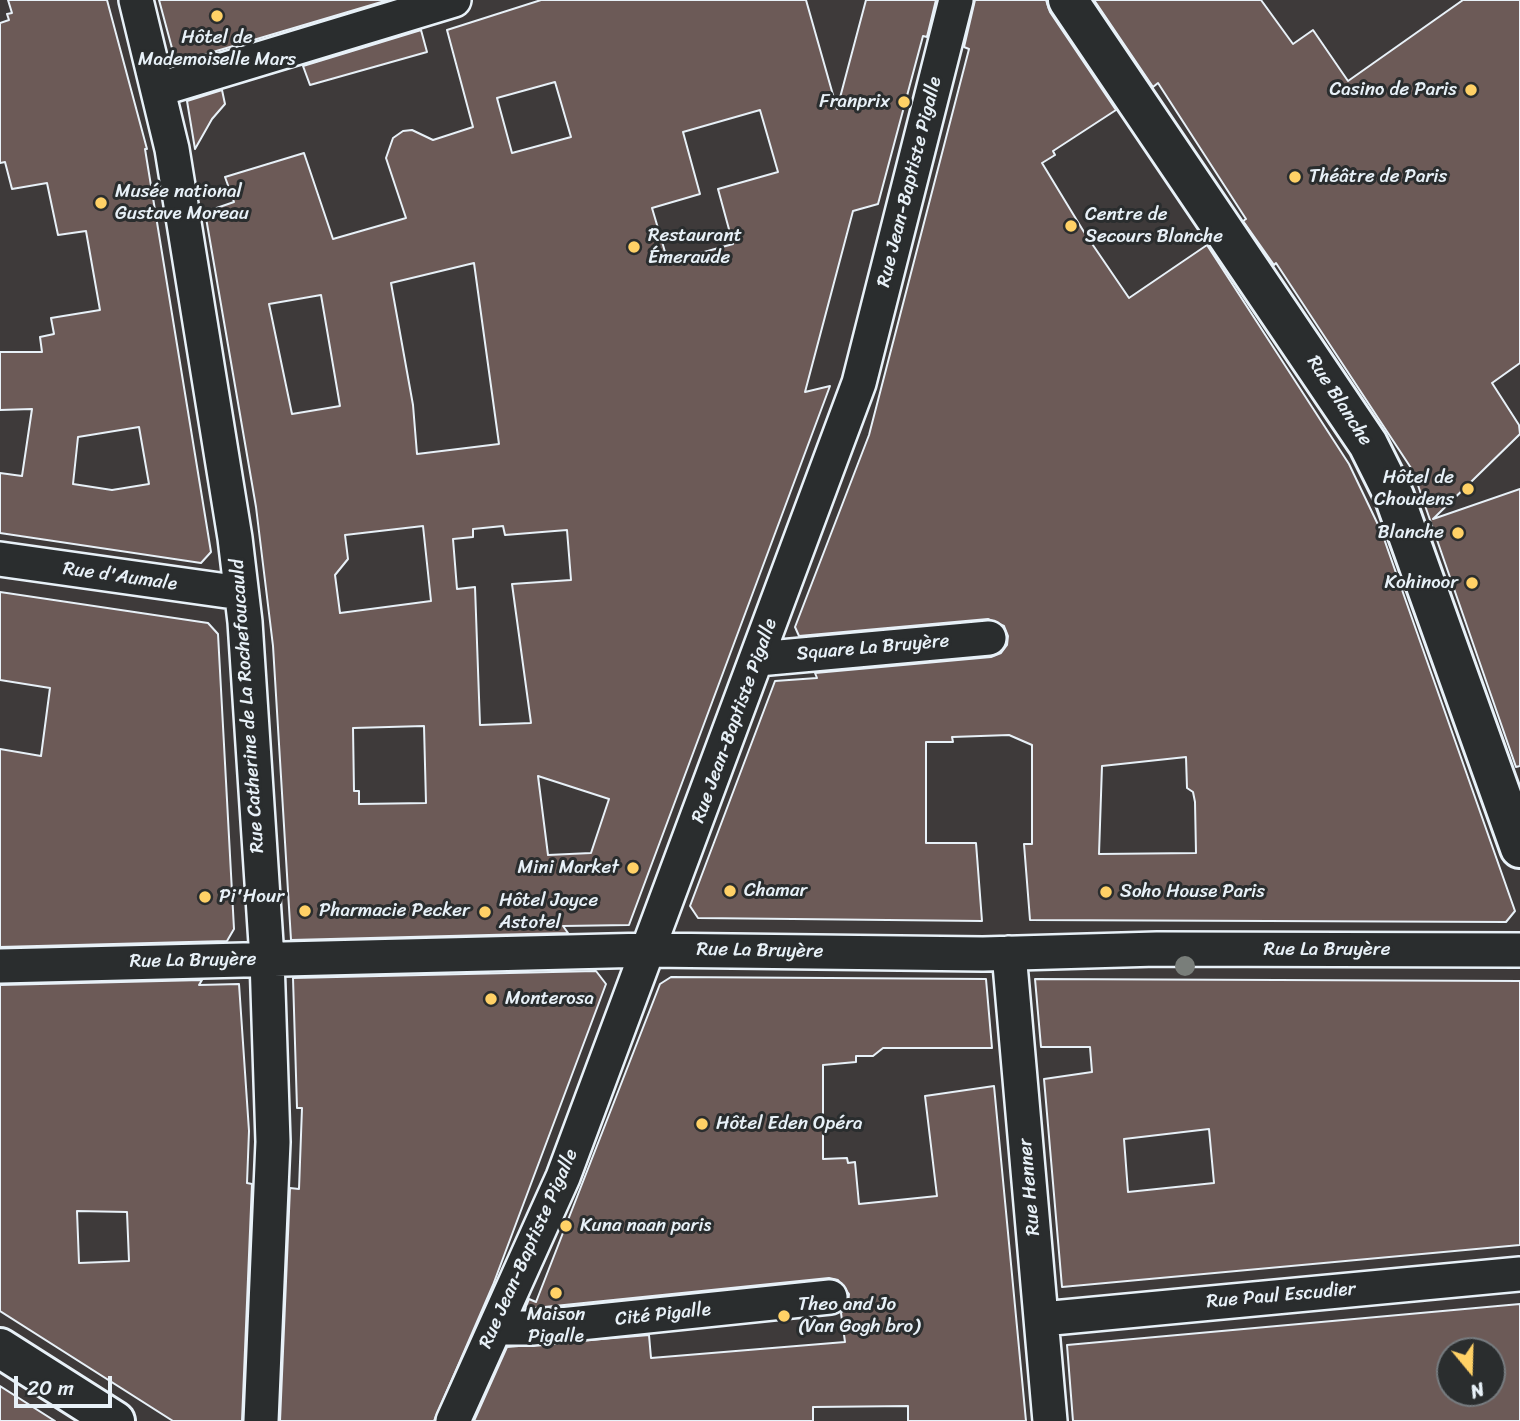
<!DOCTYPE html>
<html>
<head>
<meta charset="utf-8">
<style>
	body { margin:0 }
	#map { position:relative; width:1520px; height:1421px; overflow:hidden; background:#3e3a3a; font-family:Sriracha,sans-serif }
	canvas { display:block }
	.north { position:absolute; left:1436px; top:1337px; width:70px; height:70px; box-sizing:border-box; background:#2a2d2e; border:2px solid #767b7f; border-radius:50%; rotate:161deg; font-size:19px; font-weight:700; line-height:28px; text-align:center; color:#e8f1f8 }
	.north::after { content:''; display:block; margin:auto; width:24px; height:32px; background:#ffd166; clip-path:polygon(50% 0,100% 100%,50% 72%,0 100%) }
	.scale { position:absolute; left:14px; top:1376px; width:98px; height:32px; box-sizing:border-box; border:4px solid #e8f1f8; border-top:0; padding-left:9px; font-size:21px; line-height:24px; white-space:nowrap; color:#e8f1f8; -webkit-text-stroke:5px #2a2d2e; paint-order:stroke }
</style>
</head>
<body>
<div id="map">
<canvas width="1520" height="1421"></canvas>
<div class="north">N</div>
<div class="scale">20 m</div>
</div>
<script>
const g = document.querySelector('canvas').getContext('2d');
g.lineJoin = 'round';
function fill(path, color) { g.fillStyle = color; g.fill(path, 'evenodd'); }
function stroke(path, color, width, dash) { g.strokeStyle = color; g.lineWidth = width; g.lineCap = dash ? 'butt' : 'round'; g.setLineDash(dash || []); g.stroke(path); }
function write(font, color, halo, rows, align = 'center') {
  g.font = font + ' Sriracha,sans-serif'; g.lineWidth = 6; g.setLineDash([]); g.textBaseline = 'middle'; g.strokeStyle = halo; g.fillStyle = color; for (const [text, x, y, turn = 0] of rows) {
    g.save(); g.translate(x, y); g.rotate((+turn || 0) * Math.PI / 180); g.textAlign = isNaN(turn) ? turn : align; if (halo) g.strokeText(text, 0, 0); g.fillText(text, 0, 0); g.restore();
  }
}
const building = new Path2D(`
	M8,0H107L147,149H145L211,552L201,563L0,533V473L22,476L32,409L0,410V352H42L40,337L54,334L51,318L100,310L86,231L58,235L47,183L12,189L5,162L0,163V23L9,20L7,14L12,13ZM139,427L149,484L112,490L73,484L78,437Z
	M159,0H388L176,63Z
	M541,0H806L837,109L866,0H936L927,37L923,36L878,204L853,211L805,392L830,386L629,925L563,926L568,933L291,940L273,646L256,507L205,212L234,202L225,177L304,153L333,239L406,218L386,158L393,138L403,131L412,130L433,140L473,127L447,30ZM555,82L571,137L512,153L497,98ZM760,110L778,172L718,189L733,244L668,262L652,208L700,194L683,132ZM474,263L499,444L417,454L413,405L391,283ZM321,295L340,406L292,414L269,304ZM423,526L431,601L340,613L335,575L348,559L345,535ZM503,526L505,535L567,530L571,580L512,584L531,723L480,725L475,587L457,589L453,539L473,537V529ZM424,726L426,803L359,804V791H354L353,728ZM538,776L609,799L591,853L548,855Z
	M975,0H1046L1050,12L1116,110L1053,151L1055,155L1042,163L1084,232L1129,298L1207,245L1349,464L1382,533L1515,911L1506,922L1030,920L1024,844H1032V745L1009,735L952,737L953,742H926V843H976L982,921L698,918L690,906L775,681L817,678L815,673L991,657L1001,653L1007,645L1008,636L1004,626L988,619L799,636L795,627L869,435L969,49L964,47ZM1186,757L1187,788L1193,792L1195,802L1196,853L1099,854L1102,766Z
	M1094,0H1261L1293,44L1313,30L1348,81L1463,0H1520V363L1492,383L1519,425L1520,434L1433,519L1520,489V766L1516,767L1413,471L1276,263L1274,265L1243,221L1246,219L1158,83L1153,87Z
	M421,30L427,52L310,85L303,66Z
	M222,90L225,104L212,119L195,149L187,101Z
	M0,592L208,623L218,634L234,929L227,941L0,947V749L41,756L50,688L0,680Z
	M596,971L606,984L493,1285L434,1421H280L290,1188L299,1189L302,1108H297L293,978Z
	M671,977L986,979L992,1048H883L873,1056H856V1062L823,1065V1159L847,1158L848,1163L855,1162L859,1204L937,1196L925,1096L994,1086L1026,1421H908V1406L813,1407V1421H474L507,1347L649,1335L651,1358L845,1342L841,1313L848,1304L849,1294L838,1280L829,1278L525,1309L529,1299L536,1302L660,984Z
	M1035,979L1520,981V1245L1062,1287L1044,1079L1092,1072L1090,1047H1041ZM1209,1129L1214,1183L1128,1192L1124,1139Z
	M202,980L199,985L239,984L249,1131L247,1183L252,1184L242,1421H173L0,1311V985ZM77,1211L127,1212L129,1261L79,1263Z
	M1520,1304V1421H1073L1067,1345ZM1450,1351H1492V1393H1450Z
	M0,1386L55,1421H0Z`);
const minor = new Path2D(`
	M136,0L172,149L235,538L245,622L267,959L273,1142L261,1421
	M160,89L454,0
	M0,559L241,593
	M758,659L989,638
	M1009,953L1050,1421
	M0,966L649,950L983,954L1157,949L1520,950
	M1042,1319L1520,1274
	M495,1328H532L830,1297
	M453,1421L563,1177L859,383L956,0`);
const tertiary = new Path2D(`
	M1068,0L1368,444L1394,496L1520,848
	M0,1348L115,1421`);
const trees = [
	[1185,966]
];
const markers = [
	[217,16,7,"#ffd166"],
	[1471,90,7,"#ffd166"],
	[904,102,7,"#ffd166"],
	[1295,177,7,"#ffd166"],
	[101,203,7,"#ffd166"],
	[1071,226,7,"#ffd166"],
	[634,247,7,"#ffd166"],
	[1468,489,7,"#ffd166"],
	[1458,533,7,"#ffd166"],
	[1472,583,7,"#ffd166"],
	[633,868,7,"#ffd166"],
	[730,891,7,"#ffd166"],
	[1106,892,7,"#ffd166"],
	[205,897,7,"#ffd166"],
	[305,911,7,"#ffd166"],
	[485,912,7,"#ffd166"],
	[491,999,7,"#ffd166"],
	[702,1124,7,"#ffd166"],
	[566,1226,7,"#ffd166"],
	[556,1293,7,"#ffd166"],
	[784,1316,7,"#ffd166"]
];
const poiNames = [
	["Hôtel de",217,38,"center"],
	["Mademoiselle Mars",217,60,"center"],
	["Casino de Paris",1457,90,"right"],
	["Franprix",890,102,"right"],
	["Théâtre de Paris",1309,177],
	["Musée national",115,192],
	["Gustave Moreau",115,214],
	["Centre de",1085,215],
	["Secours Blanche",1085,237],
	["Restaurant",648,236],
	["Émeraude",648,258],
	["Hôtel de",1454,478,"right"],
	["Choudens",1454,500,"right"],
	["Blanche",1444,533,"right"],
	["Kohinoor",1458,583,"right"],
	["Mini Market",619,868,"right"],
	["Chamar",744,891],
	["Soho House Paris",1120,892],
	["Pi'Hour",219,897],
	["Hôtel Joyce",499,901],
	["Astotel",499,923],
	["Pharmacie Pecker",319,911],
	["Monterosa",505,999],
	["Hôtel Eden Opéra",716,1124],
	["Kuna naan paris",580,1226],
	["Theo and Jo",798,1305],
	["(Van Gogh bro)",798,1327],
	["Maison",556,1315,"center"],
	["Pigalle",556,1337,"center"]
];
const streetNames = [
	["Rue Jean-Baptiste Pigalle",910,182,-76],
	["Rue Blanche",1339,401,57],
	["Rue d'Aumale",120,577,8],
	["Square La Bruyère",873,648,-5],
	["Rue Catherine de La Rochefoucauld",248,706,-94],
	["Rue Jean-Baptiste Pigalle",735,721,-70],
	["Rue La Bruyère",1327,950],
	["Rue La Bruyère",760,951,1],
	["Rue La Bruyère",193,961,-1],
	["Rue Henner",1030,1187,-95],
	["Rue Jean-Baptiste Pigalle",529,1249,-66],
	["Rue Paul Escudier",1281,1296,-5],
	["Cité Pigalle",663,1315,-6]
];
fill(building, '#6c5a57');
stroke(building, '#e8f1f8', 2);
stroke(minor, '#e8f1f8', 38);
stroke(tertiary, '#e8f1f8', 44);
stroke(minor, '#2a2d2e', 33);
stroke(tertiary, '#2a2d2e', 38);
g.fillStyle = '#797e7a';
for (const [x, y] of trees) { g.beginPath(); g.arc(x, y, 10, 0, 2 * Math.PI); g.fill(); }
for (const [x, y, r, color] of markers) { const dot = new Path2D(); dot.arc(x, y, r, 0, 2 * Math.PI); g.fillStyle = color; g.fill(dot); stroke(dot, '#2a2d2e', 2.5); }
write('19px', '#e8f1f8', '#2a2d2e', poiNames, 'left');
write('19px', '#e8f1f8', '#2a2d2e', streetNames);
</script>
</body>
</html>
